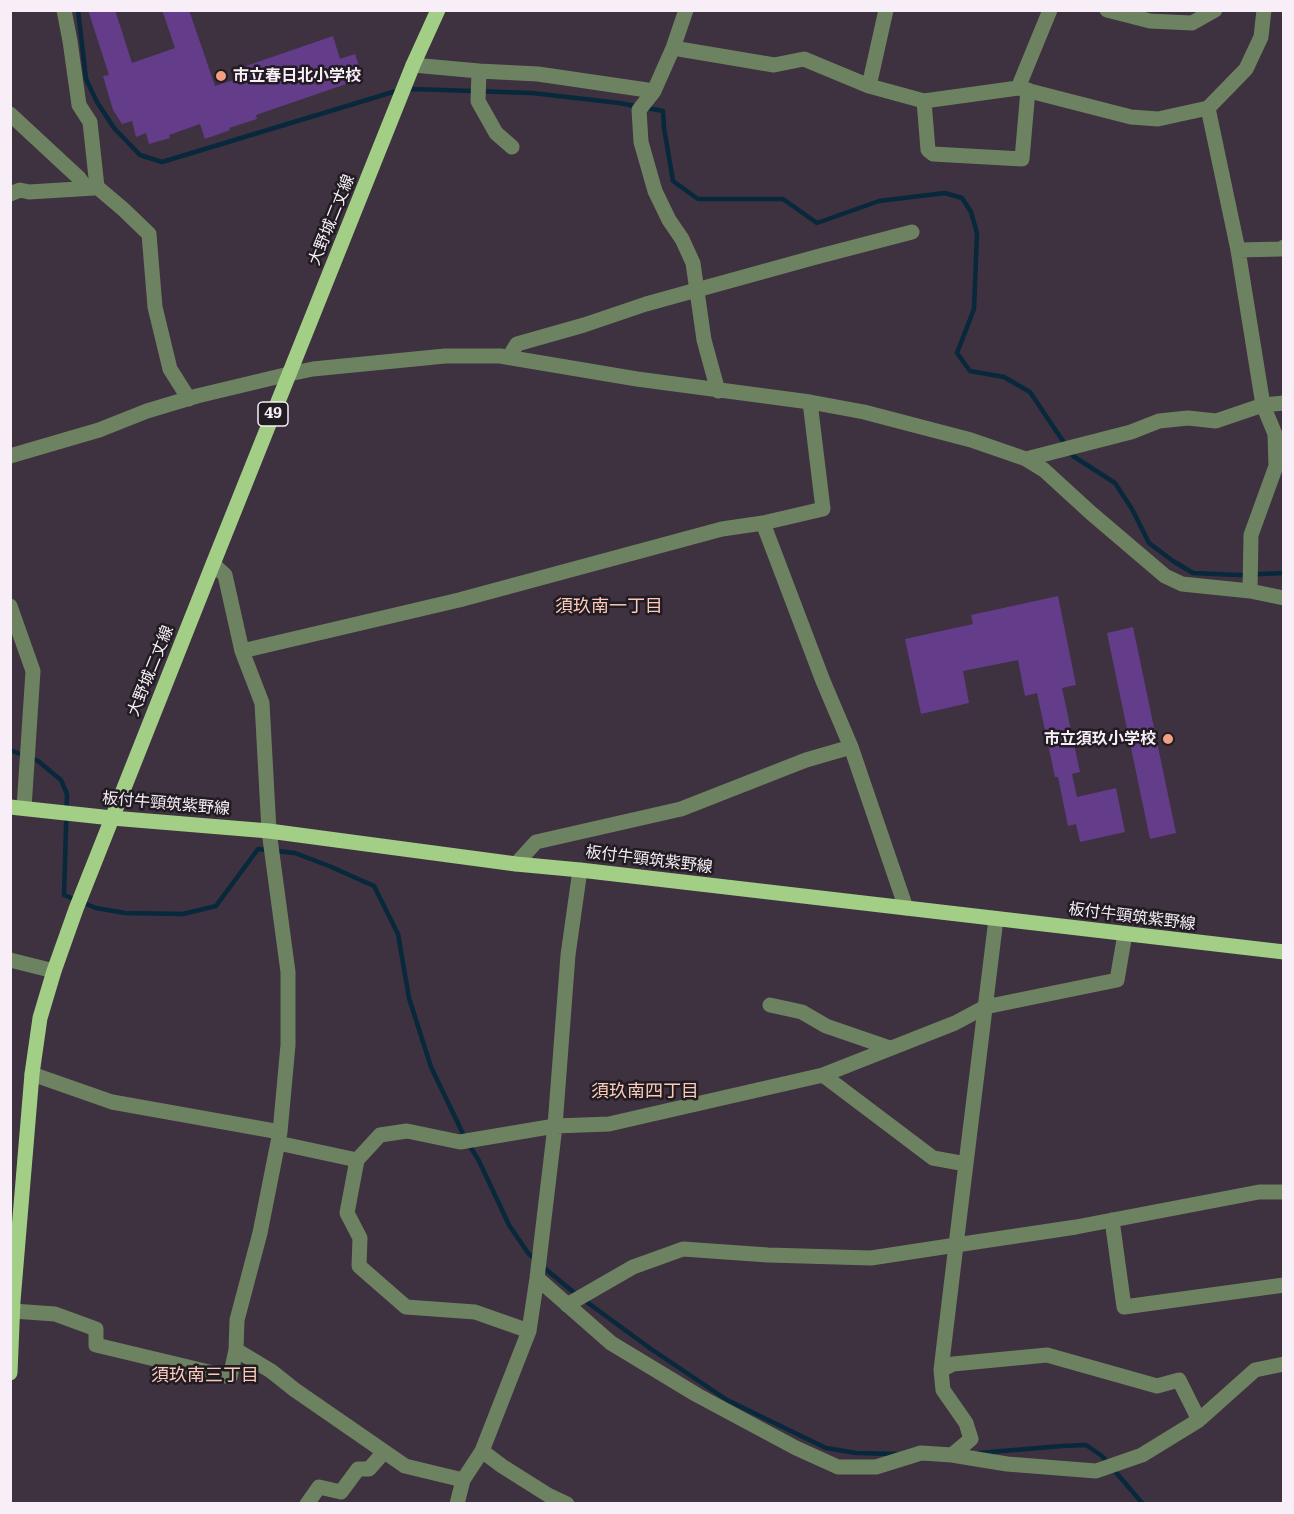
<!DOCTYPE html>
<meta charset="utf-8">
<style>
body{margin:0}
#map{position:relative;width:1294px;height:1514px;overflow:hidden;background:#3e3140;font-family:Literata,serif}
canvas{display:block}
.frame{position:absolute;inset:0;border:12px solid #f7eef8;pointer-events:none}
</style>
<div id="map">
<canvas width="1294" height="1514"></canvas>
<div class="frame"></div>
</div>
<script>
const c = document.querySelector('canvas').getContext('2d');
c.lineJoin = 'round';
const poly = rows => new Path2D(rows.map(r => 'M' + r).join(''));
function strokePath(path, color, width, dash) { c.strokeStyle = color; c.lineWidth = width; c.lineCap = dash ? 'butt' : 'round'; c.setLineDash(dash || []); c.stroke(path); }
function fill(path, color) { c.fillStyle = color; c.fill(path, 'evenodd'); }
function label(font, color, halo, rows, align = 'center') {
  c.font = font + ' Literata,"Noto Sans JP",serif'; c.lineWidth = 5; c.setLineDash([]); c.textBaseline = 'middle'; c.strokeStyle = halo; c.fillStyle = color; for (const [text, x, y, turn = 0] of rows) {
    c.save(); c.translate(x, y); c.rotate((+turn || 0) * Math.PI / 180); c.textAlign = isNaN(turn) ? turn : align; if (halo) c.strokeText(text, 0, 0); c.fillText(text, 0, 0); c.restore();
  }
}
const stream = poly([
 [78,10,86,79,97,102,114,128,140,155,162,162,393,92,413,89,532,93,619,103,663,111,664,128,673,181,698,199,783,199,817,223,879,201,945,193,962,198,971,212,977,233,974,309,957,353,970,371,1004,377,1030,392,1073,456,1115,483,1132,509,1149,543,1173,561,1193,573,1239,575,1284,573],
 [10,750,38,761,61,780,67,794,64,895,96,908,125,913,183,914,216,906,258,849,295,853,329,866,374,886,398,934,409,998,431,1067,465,1138,479,1161,509,1225,528,1253,536,1260],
 [542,1266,577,1295],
 [584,1300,651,1349,727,1400,826,1448,856,1453,896,1454],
 [979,1453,1062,1446,1086,1445,1102,1456,1108,1463],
 [1113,1469,1143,1504]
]);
const building = poly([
 [88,10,115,10,132,63,175,48,162,10,189,10,215,86,249,75,246,66,333,36,340,59,355,54,362,75,348,80,349,83,256,115,257,119,229,128,230,130,205,139,200,124,169,135,170,138,149,144,146,133,136,137,132,121,122,124,113,110,103,76,109,75],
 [1058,596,1076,685,1062,688,1080,772,1072,774,1077,797,1116,788,1125,832,1080,842,1076,824,1068,826,1058,777,1055,777,1037,693,1025,696,1018,660,963,671,969,703,921,714,905,639,973,624,971,615],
 [1133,627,1176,833,1150,839,1107,633]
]);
const minor = poly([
 [64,10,70,41,79,105,90,122,97,187,123,209,149,234,155,307,170,369,189,399],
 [686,10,673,48,654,91,639,110,641,142,655,191,669,220,682,239,693,263,704,340,718,391],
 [1107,10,1150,21,1192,23,1215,10],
 [673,48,774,65,804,59,869,86,924,101,1018,88,1131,117,1158,119,1208,108],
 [413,65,479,71,538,74,654,91],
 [479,71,478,101,496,133,512,147],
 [869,86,886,10],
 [1018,88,1050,10],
 [924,101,928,150,933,154,1022,159,1028,90],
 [10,114,79,178,86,188],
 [10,194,20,190,29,192,94,188],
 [1238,250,1281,249,1284,247],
 [509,357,517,344,584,325,646,304,816,257,912,232],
 [10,456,99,430,147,411,197,396,289,374,313,369,445,356,500,356,637,379,810,402,864,412,971,440,1026,459,1044,470,1091,513,1165,576,1182,584,1250,591,1284,598],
 [1026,459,1131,432,1159,421,1188,418,1216,421,1263,405,1284,403],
 [213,564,225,575,242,651],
 [1250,591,1251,535,1276,466,1275,434,1263,405,1238,250,1208,108,1246,69,1261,37,1264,10],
 [10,606,33,671,24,808],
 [851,747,906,908],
 [516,864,536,842,681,809,806,760,851,747,823,681,763,523],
 [10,960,54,971],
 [770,1005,802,1012,826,1026,890,1048],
 [32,1074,112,1102,280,1132],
 [823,1075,933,1158,966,1164],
 [278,1143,357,1160,347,1213,360,1238,359,1266,406,1307,475,1312,529,1331],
 [357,1160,380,1135,407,1131,460,1142,555,1126,609,1124,823,1075,955,1023,985,1007,1117,980,1125,934],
 [1112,1220,1124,1307,1284,1285],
 [537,1278,611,1343,697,1395,796,1448,838,1467,876,1467,921,1453,952,1455,1007,1464,1096,1471,1142,1455,1199,1420,1255,1370,1284,1364],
 [567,1305,633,1267,683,1249,768,1255,871,1258,956,1245,996,919],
 [13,1311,55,1314,96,1329,96,1345,230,1377,236,1350,237,1320,260,1233,280,1132,288,1045,288,972,269,831,262,703,242,651,459,600,722,529,763,523,823,509,810,402],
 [236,1350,271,1371,295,1390,405,1466,463,1480],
 [941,1370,953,1364,1047,1355,1157,1386,1179,1380,1199,1420],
 [482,1451,502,1466,548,1495,567,1504],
 [952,1455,971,1439,966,1423,943,1390,941,1370,956,1245,1076,1227,1259,1192,1284,1192],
 [307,1504,319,1487,341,1492,358,1469,369,1469,384,1452],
 [457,1504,463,1480,482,1451,529,1331,537,1278,555,1126,568,955,580,870]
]);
const major = poly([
 [10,807,112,818,269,831,516,864,580,870,1284,952],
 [10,1373,13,1301,32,1074,40,1018,54,971,76,909,213,564,413,65,438,10]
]);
const markers = [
 [221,76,6,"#f39f84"],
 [1168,739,6,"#f39f84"]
];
const shields = [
 [273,414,30]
];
const shieldNames = [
 ["49",273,414]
];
const poiNames = [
 ["市立春日北小学校",233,76],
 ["市立須玖小学校",1156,739,"right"]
];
const streetNames = [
 ["大野城二丈線",332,220,-68],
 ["大野城二丈線",151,671,-68],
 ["板付牛頸筑紫野線",166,804,5],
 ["板付牛頸筑紫野線",649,860,7],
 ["板付牛頸筑紫野線",1132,917,7]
];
const neighbourhoodNames = [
 ["須玖南一丁目",609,607],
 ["須玖南四丁目",645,1092],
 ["須玖南三丁目",205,1376]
];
strokePath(stream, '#08283b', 4.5);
fill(building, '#643d8a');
strokePath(minor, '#6d8260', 15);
strokePath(major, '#a2ce86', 15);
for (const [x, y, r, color] of markers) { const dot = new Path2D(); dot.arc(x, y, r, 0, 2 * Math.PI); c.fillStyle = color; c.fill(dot); strokePath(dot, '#211b22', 2); }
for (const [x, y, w] of shields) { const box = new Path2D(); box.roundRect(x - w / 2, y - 12, w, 24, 4.5); c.fillStyle = '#211b22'; c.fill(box); strokePath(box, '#f7eef8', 1.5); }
label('bold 15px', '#f7eef8', null, shieldNames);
label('bold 16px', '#f7eef8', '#211b22', poiNames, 'left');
label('16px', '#f7eef8', '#211b22', streetNames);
label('18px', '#fbcaba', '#211b22', neighbourhoodNames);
</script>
